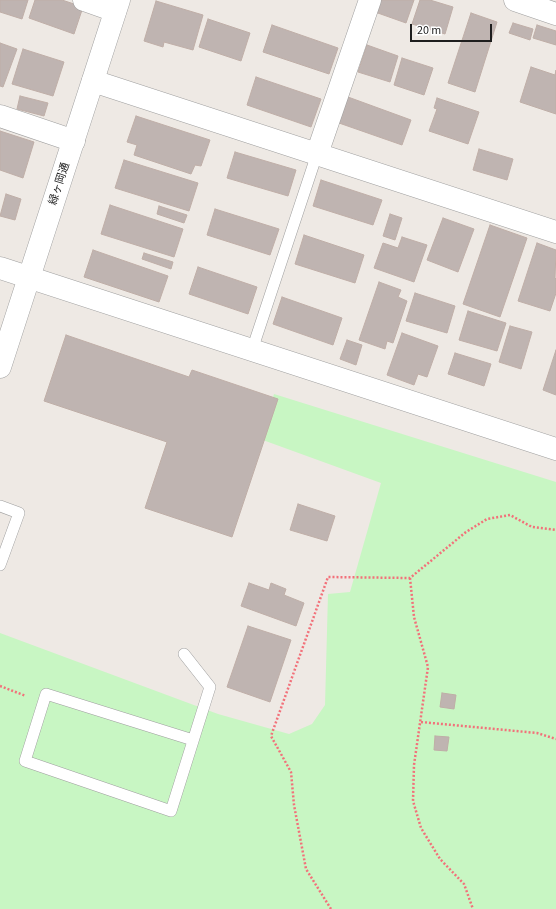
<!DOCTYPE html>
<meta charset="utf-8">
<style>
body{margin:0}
#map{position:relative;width:556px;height:909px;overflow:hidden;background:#eee9e4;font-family:"Source Sans 3",sans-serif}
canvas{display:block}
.scale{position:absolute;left:410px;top:24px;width:82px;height:18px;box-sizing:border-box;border:2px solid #1e1e1e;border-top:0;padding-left:5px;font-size:12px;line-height:14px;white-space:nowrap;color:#1e1e1e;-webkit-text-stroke:3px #fff;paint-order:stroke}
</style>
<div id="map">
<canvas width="556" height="909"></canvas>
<div class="scale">20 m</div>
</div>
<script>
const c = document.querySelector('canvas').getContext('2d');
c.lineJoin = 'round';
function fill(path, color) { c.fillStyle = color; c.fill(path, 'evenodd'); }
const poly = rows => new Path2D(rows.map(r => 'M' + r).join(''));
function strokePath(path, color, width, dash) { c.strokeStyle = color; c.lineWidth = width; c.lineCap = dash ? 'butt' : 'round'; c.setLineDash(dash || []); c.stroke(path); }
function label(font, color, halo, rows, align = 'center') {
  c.font = font + ' "Source Sans 3","Noto Sans JP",sans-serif'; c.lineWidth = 4; c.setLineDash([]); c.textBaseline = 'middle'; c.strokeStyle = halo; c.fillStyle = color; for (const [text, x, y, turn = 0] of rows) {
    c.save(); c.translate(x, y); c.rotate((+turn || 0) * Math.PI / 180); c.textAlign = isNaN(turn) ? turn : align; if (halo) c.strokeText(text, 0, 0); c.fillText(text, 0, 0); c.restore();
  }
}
const park = poly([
 [274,394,556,482,556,909,0,909,0,633,218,714,289,734,312,724,325,705,328,594,350,592,381,483,260,439]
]);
const building = poly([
 [0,0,28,0,22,19,0,12,0,0],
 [35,0,62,0,83,7,74,34,29,18,35,0],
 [380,0,414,0,406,23,375,12,380,0],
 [420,0,430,0,453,7,445,34,412,24,420,0],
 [156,1,203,15,193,50,164,42,163,47,144,41,156,1],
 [471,13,497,22,475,92,448,83,471,13],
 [208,19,250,33,241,61,199,47,208,19],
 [513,23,533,29,530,40,509,33,513,23],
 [272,25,338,48,329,74,263,52,272,25],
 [537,25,556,31,556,45,533,38,537,25],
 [0,43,17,49,3,87,0,86,0,43],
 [367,45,398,56,390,82,358,72,367,45],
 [23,49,64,62,53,96,12,84,23,49],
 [402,58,433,68,424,95,394,85,402,58],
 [531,67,555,75,556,70,556,114,520,102,531,67],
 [256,77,321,99,311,127,247,105,256,77],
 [20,96,48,103,44,116,17,109,20,96],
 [348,97,411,120,402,145,339,123,348,97],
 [437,98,479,112,468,144,429,131,437,109,434,108,437,98],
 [136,116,210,140,201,166,195,165,191,174,134,155,137,145,127,142,136,116],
 [0,131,34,142,23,178,0,170,0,131],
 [479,149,513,159,507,180,473,170,479,149],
 [235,152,296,170,288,196,227,178,235,152],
 [124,160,198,183,189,211,115,188,124,160],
 [321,180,382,200,373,225,313,206,321,180],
 [6,194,21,199,15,220,0,216,6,194],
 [110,205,183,229,174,257,101,234,110,205],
 [159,206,187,215,184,223,157,214,159,206],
 [215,209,279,229,270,255,207,235,215,209],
 [390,214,402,218,395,240,383,236,390,214],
 [443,218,474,229,458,272,427,260,443,218],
 [490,225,527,238,500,317,463,304,490,225],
 [304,235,364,255,355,283,295,264,304,235],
 [402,237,427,245,414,282,374,268,383,243,398,248,402,237],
 [537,243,556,250,555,278,556,279,556,293,550,311,518,301,537,243],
 [93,250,168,276,159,302,84,277,93,250],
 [144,253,173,262,171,269,142,259,144,253],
 [198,267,257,287,248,314,189,294,198,267],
 [379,282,401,290,398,297,407,301,393,343,387,341,385,349,359,340,379,282],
 [415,293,455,306,447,333,406,321,415,293],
 [282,297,342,318,333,345,273,324,282,297],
 [468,311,506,323,497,351,459,340,468,311],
 [510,326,532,332,521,369,499,362,510,326],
 [402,333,438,346,427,377,418,374,414,385,387,375,402,333],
 [66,335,189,377,192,370,278,399,232,537,145,508,167,442,44,401,66,335],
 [347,340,362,345,356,365,340,359,347,340],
 [556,350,556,395,543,390,556,350],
 [455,353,491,364,484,386,448,374,455,353],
 [298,504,335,516,327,541,290,530,298,504],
 [249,583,269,590,271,583,286,589,284,595,304,603,296,626,241,606,249,583],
 [248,626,291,640,270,702,227,687,248,626],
 [442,693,456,695,454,709,440,707,442,693],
 [435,736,449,737,447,751,434,750,435,736]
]);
const path = poly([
 [410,578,414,617,428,667,414,765,413,801,421,828,440,859,464,884,473,909],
 [0,686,26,696],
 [421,722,537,733,556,739],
 [331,909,306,869,294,805,291,772,271,736,328,577,410,578,466,532,487,519,510,515,532,527,556,530]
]);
const service = poly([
 [252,350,317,154],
 [0,506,19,513,0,565],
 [184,654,210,687,171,811,25,761,46,694,193,740]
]);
const minor = poly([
 [84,0,115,11],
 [515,0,556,14],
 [93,81,556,232],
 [0,116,74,141],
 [317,154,370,0],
 [0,268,556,449]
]);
const tertiary = poly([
 [0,367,119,0]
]);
const streetNames = [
 ["緑ヶ岡通",60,184,-72]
];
fill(park, '#c8f6c3');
fill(building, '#bfb4b1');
strokePath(building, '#bfaea7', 1);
strokePath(service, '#9f9f9f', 12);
strokePath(minor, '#9f9f9f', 23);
strokePath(tertiary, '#9f9f9f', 23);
strokePath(path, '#f2717a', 2.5, [2, 2]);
strokePath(service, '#fff', 11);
strokePath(minor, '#fff', 22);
strokePath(tertiary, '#fff', 22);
label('11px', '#1e1e1e', '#fff', streetNames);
</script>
